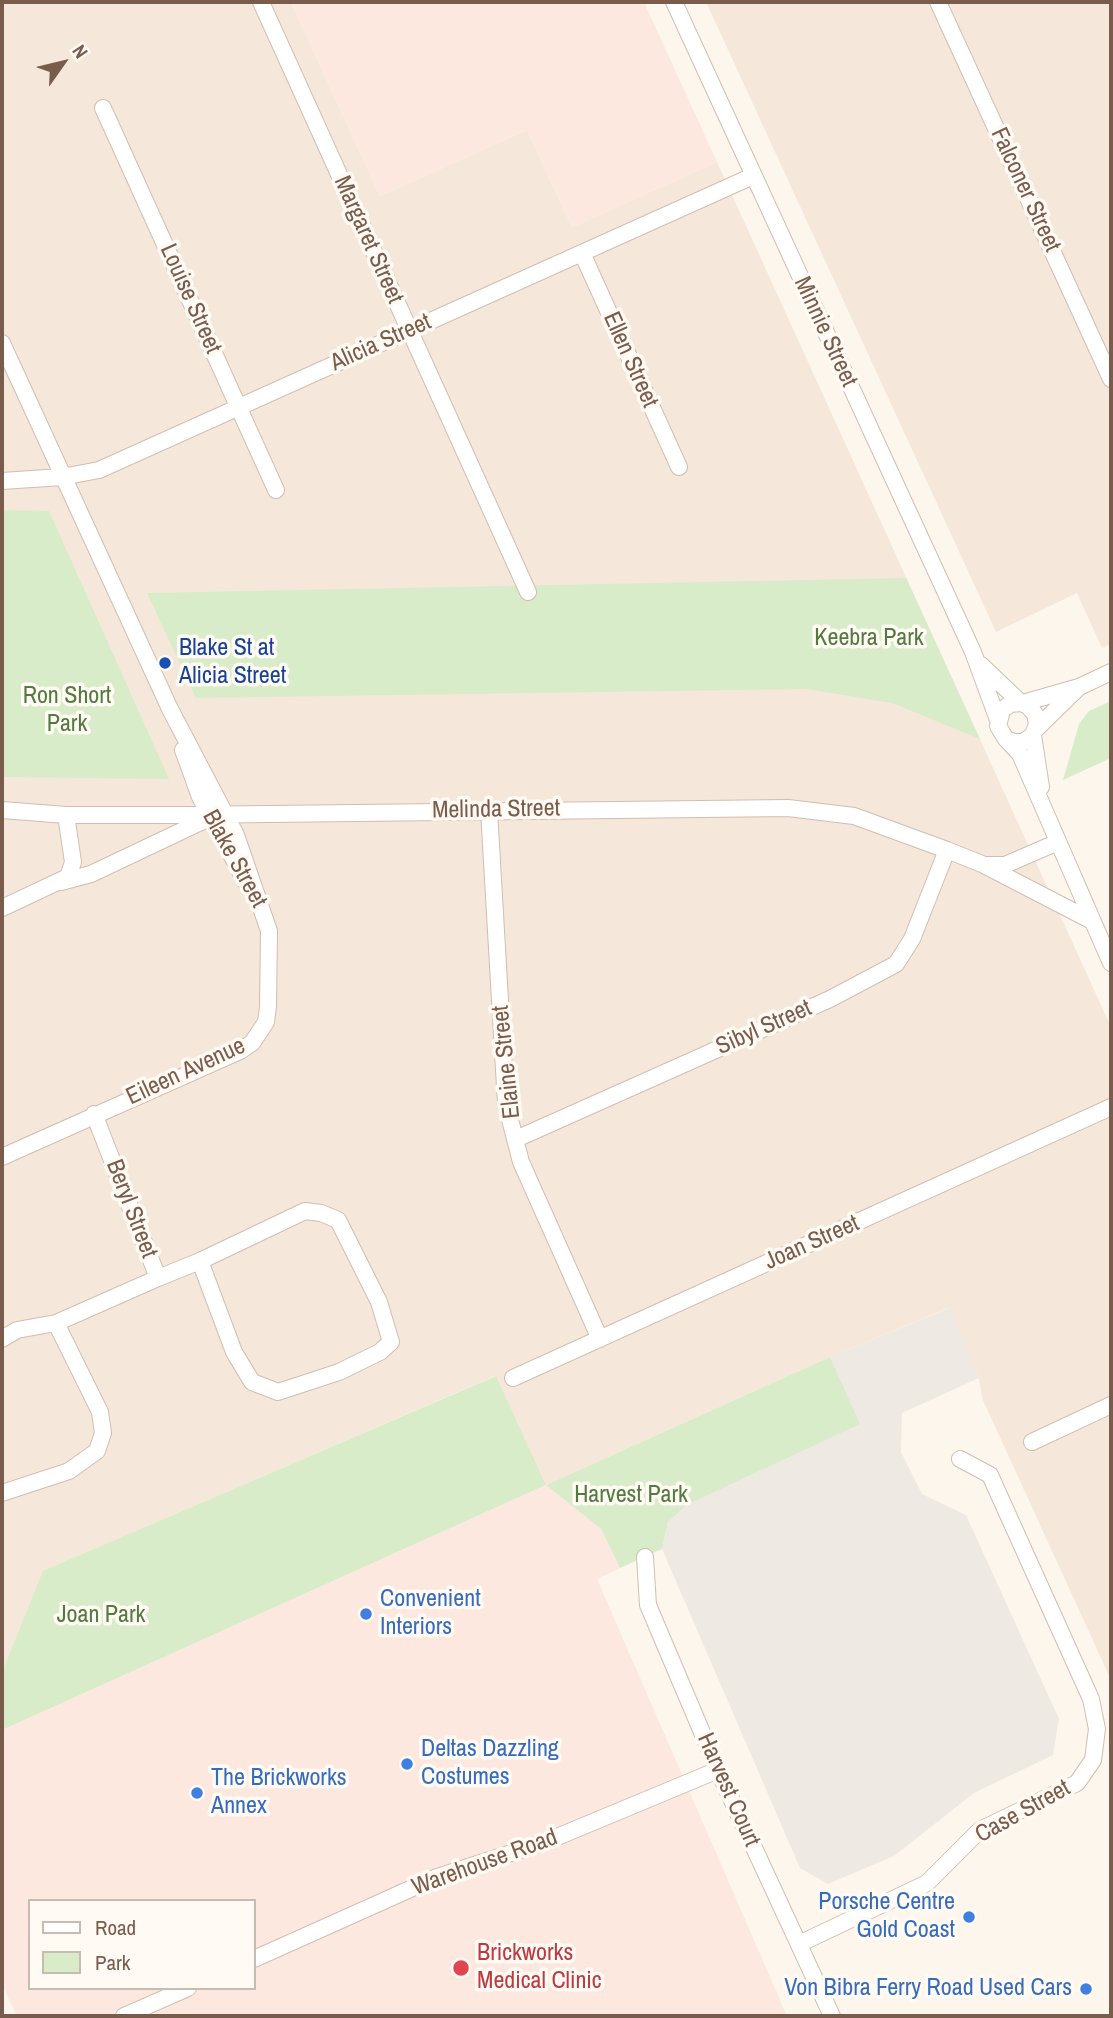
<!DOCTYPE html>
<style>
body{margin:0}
#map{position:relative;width:1113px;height:2018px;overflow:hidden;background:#fdf6ec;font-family:"Archivo Narrow",sans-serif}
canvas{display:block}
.frame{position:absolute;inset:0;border:4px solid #7a5c4d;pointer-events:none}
.legend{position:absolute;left:28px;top:1899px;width:228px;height:91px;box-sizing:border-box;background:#fffaf3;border:2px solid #cabbb1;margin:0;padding:9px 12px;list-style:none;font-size:21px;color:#7a5c4d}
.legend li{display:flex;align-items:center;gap:14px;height:35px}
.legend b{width:35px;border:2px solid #cabbb1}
.north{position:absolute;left:28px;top:28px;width:70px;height:70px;-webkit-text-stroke:5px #fffaf3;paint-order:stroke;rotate:56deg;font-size:19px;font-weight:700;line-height:28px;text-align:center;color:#7a5c4d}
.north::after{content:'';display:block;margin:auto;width:24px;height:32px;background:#7a5c4d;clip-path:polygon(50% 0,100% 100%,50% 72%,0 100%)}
</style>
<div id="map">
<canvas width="1113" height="2018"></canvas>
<div class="frame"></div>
<ul class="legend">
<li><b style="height:9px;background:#fff"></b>Road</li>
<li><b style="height:19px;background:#d8ecc9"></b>Park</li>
</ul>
<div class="north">N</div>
</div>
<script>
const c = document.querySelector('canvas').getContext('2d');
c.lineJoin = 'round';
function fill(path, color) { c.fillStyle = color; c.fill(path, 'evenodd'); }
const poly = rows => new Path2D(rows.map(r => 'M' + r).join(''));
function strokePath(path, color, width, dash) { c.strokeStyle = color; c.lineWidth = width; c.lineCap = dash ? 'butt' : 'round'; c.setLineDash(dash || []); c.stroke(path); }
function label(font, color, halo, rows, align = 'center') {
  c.font = font + ' "Archivo Narrow",sans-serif'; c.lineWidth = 7; c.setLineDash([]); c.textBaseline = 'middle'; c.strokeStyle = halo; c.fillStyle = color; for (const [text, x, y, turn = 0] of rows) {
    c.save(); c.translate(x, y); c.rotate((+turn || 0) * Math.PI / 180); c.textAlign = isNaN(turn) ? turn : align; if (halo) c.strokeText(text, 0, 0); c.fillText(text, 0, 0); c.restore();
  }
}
const residential = poly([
 [2,2,291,2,380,196,527,130,572,227,717,162,1111,1027,1111,1680,982,1398,979,1378,948,1308,830,1357,546,1485,495,1376,44,1571,2,1672],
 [706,2,1111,2,1111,644,1102,648,1077,593,996,632]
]);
const commercial = poly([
 [291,2,644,2,717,162,572,227,527,130,380,196],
 [546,1485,601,1529,620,1568,597,1579,787,2016,17,2016,2,1985,2,1730],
 [30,1901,254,1901,254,1988,30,1988]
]);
const industrial = poly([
 [949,1308,979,1378,902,1413,901,1452,922,1494,966,1515,1059,1719,1053,1755,974,1793,894,1856,828,1884,800,1868,662,1549,668,1522,687,1505,859,1424,830,1357]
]);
const green = poly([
 [2,510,49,511,169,779,2,777],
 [906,578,980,739,892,703,808,689,196,698,147,593],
 [1111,701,1111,758,1063,780,1079,724,1089,711],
 [830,1357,860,1424,687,1505,668,1522,662,1549,620,1568,601,1529,546,1485,2,1730,2,1672,43,1571,496,1376,546,1485]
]);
const minor = poly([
 [261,2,528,592],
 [674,2,973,652,998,720],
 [938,2,1111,379],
 [103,108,276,490],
 [582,253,679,467],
 [2,343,170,709,236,835,269,931,268,1007,266,1022,252,1043,240,1051,2,1157],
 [2,481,62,477,99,470,753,176],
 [981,665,1021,703],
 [1023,703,1079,687,1111,672],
 [1036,729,1079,687],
 [1033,735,1023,742,1014,742,1006,739,998,726,1002,710,1010,704,1021,703,1028,706,1035,714,1037,724,1033,735,1041,787],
 [1006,739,1020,754,1111,963],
 [183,750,200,797,247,884],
 [2,810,66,815,184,815,788,808,854,816,947,850,982,864,1092,921],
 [489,810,506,1104,521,1162,600,1339],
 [988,865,1005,865,1058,842],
 [61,882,91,874,209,818],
 [2,908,68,877,73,862,66,815],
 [516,1139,830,999,896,964,912,939,947,850],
 [158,1278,200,1261,305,1211,321,1213,338,1220,379,1302,391,1342,380,1352,339,1372,278,1392,252,1382,234,1352,200,1261],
 [2,1339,17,1330,56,1323,158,1278,94,1114],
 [513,1378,1111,1107],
 [1032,1442,1111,1405],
 [2,1493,69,1471,97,1451,103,1433,100,1412,56,1323],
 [645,1557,648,1605,718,1770,832,2016],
 [799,1944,927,1883,980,1830,1077,1783,1093,1760,1097,1729,1091,1699,990,1475,960,1459],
 [254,1959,437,1877,545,1842,718,1770],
 [124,2016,188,1988]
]);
const markers = [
 [165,663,7,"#1a4fb4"],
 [366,1614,7,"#3f7fe0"],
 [407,1764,7,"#3f7fe0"],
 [197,1793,7,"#3f7fe0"],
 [969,1917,7,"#3f7fe0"],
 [461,1968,9,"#e0444e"],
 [1086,1989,7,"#3f7fe0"]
];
const streetNames = [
 ["Falconer Street",1025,190,65],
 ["Margaret Street",368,240,66],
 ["Louise Street",190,299,66],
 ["Minnie Street",825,332,65],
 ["Alicia Street",381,343,-24],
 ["Ellen Street",630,360,66],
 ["Melinda Street",496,810,-1],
 ["Blake Street",234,859,61],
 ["Sibyl Street",764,1028,-24],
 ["Elaine Street",507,1062,-96],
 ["Eileen Avenue",186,1072,-25],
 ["Beryl Street",131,1209,69],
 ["Joan Street",812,1243,-24],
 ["Harvest Court",728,1790,66],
 ["Case Street",1023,1812,-29],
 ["Warehouse Road",485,1863,-20]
];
const parkNames = [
 ["Keebra Park",869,639],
 ["Ron Short",67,697],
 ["Park",67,725],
 ["Harvest Park",631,1496],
 ["Joan Park",101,1616]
];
const transitNames = [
 ["Blake St at",179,649],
 ["Alicia Street",179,677]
];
const shopNames = [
 ["Convenient",380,1600],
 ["Interiors",380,1628],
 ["Deltas Dazzling",421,1750],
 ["Costumes",421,1778],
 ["The Brickworks",211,1779],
 ["Annex",211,1807],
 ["Porsche Centre",955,1903,"right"],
 ["Gold Coast",955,1931,"right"],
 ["Von Bibra Ferry Road Used Cars",1072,1989,"right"]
];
const healthNames = [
 ["Brickworks",477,1954],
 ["Medical Clinic",477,1982]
];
fill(residential, '#f5e8da');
fill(commercial, '#fde8e0');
fill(industrial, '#efe9e4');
fill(green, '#d8ecc9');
strokePath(minor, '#d1beb0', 18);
strokePath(minor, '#fff', 16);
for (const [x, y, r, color] of markers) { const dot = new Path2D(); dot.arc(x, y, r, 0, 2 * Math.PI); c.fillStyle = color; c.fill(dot); strokePath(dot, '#fffaf3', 2.5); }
label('24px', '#7a5c4d', '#fffaf3', streetNames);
label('24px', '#537a41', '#fffaf3', parkNames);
label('24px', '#164399', '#fffaf3', transitNames, 'left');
label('24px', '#366cbe', '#fffaf3', shopNames, 'left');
label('24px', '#be3a42', '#fffaf3', healthNames, 'left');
</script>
